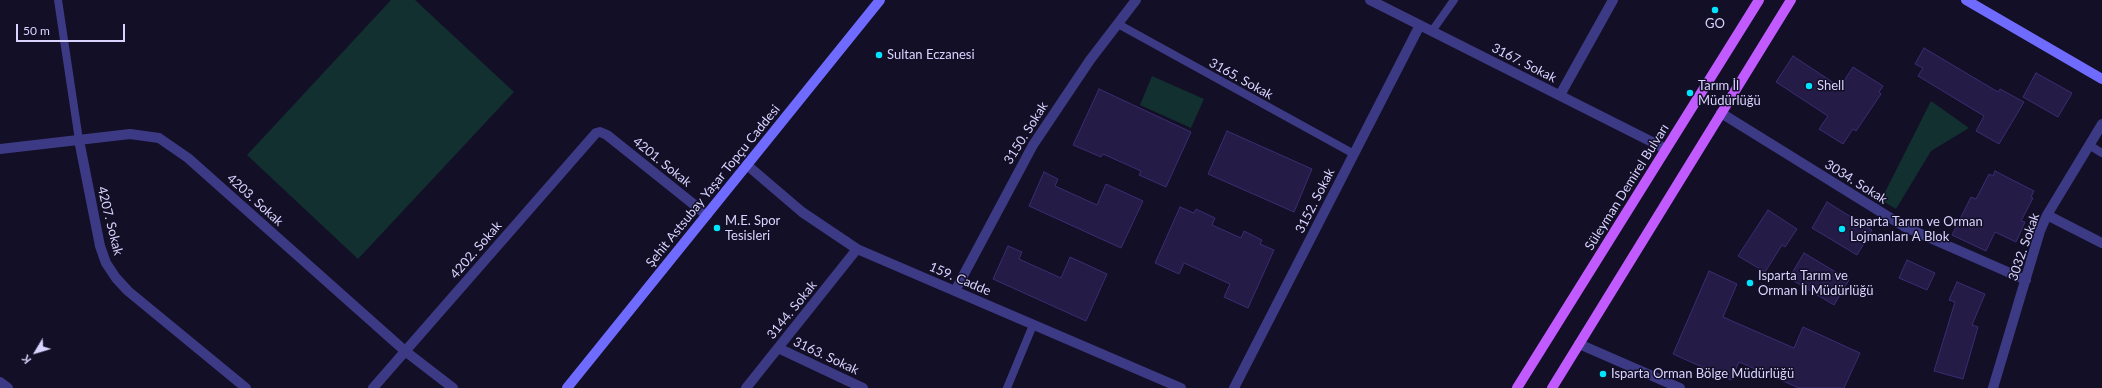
<!DOCTYPE html>
<meta charset="utf-8">
<style>
body{margin:0}
#map{position:relative;width:2102px;height:388px;overflow:hidden;background:#130f26;font-family:Lato,sans-serif}
canvas{display:block}
.north{position:absolute;left:16px;top:332px;width:40px;height:40px;-webkit-text-stroke:3px #130f26;paint-order:stroke;rotate:232deg;font-size:11px;font-weight:700;line-height:16px;text-align:center;color:#d9d4ff}
.north::after{content:'';display:block;margin:auto;width:14px;height:18px;background:#d9d4ff;clip-path:polygon(50% 0,100% 100%,50% 72%,0 100%)}
.scale{position:absolute;left:16px;top:24px;width:109px;height:18px;box-sizing:border-box;border:2px solid #d9d4ff;border-top:0;padding-left:5px;font-size:12px;line-height:14px;white-space:nowrap;color:#d9d4ff;-webkit-text-stroke:3px #130f26;paint-order:stroke}
</style>
<div id="map">
<canvas width="2102" height="388"></canvas>
<div class="north">K</div>
<div class="scale">50 m</div>
</div>
<script>
const c = document.querySelector('canvas').getContext('2d');
c.lineJoin = 'round';
function fill(path, color) { c.fillStyle = color; c.fill(path, 'evenodd'); }
const poly = rows => new Path2D(rows.map(r => 'M' + r).join(''));
function strokePath(path, color, width, dash) { c.strokeStyle = color; c.lineWidth = width; c.lineCap = dash ? 'butt' : 'round'; c.setLineDash(dash || []); c.stroke(path); }
function label(font, color, halo, rows, align = 'center') {
  c.font = font + ' Lato,sans-serif'; c.lineWidth = 3; c.setLineDash([]); c.textBaseline = 'middle'; c.strokeStyle = halo; c.fillStyle = color; for (const [text, x, y, turn = 0] of rows) {
    c.save(); c.translate(x, y); c.rotate((+turn || 0) * Math.PI / 180); c.textAlign = isNaN(turn) ? turn : align; if (halo) c.strokeText(text, 0, 0); c.fillText(text, 0, 0); c.restore();
  }
}
const green = poly([
 [391,0,415,0,514,92,358,259,247,155],
 [1152,76,1204,99,1191,128,1140,105],
 [1931,101,1969,128,1931,151,1896,209,1881,200]
]);
const building = poly([
 [1924,48,1998,92,2000,89,2024,102,1999,144,1976,131,1984,116,1918,76,1923,68,1915,64,1924,48],
 [1793,56,1840,87,1853,67,1883,86,1879,92,1881,94,1856,131,1853,129,1843,144,1819,129,1828,116,1776,82,1793,56],
 [2036,73,2072,93,2058,117,2023,97,2036,73],
 [1099,89,1191,132,1166,187,1139,175,1141,171,1103,154,1101,157,1073,145,1099,89],
 [1227,131,1312,169,1294,212,1208,174,1227,131],
 [1995,171,2034,191,2031,197,2033,198,2021,221,2025,222,2016,242,1995,232,1986,251,1952,235,1971,197,1976,199,1989,174,1993,176,1995,171],
 [1044,172,1058,179,1055,186,1097,205,1106,184,1143,201,1121,248,1029,206,1044,172],
 [1827,202,1872,230,1857,255,1812,228,1827,202],
 [1180,207,1194,213,1196,209,1215,218,1212,225,1241,238,1244,231,1262,240,1260,244,1274,250,1248,308,1224,297,1230,284,1184,263,1179,274,1155,263,1180,207],
 [1768,210,1797,229,1785,247,1782,245,1765,272,1738,256,1768,210],
 [1008,246,1022,252,1019,259,1061,278,1070,257,1107,274,1086,321,993,279,1008,246],
 [1804,253,1849,280,1834,305,1789,278,1804,253],
 [1907,260,1935,273,1927,290,1899,278,1907,260],
 [1709,271,1737,284,1723,317,1794,348,1803,327,1860,353,1844,388,1799,388,1739,362,1731,380,1673,354,1709,271],
 [1957,282,1985,294,1972,325,1978,327,1963,379,1934,371,1955,302,1949,300,1957,282]
]);
const lane = poly([
 [58,0,79,140],
 [1118,24,1354,154],
 [1432,31,1454,0],
 [2089,145,2102,153],
 [1007,388,1033,325]
]);
const street = poly([
 [1370,0,1666,149],
 [1560,95,1613,0],
 [1721,113,1905,227,2026,280],
 [79,140,100,246,106,263,116,278,128,291,246,388],
 [0,149,130,134,159,138,188,158,405,351,453,388],
 [747,165,802,212,857,249,1181,388],
 [2047,215,2102,243],
 [955,291,1033,145,1090,60,1136,0],
 [1579,344,1680,388],
 [778,348,863,388],
 [0,382,8,388],
 [373,388,596,133,600,132,607,135,707,215],
 [746,388,857,249],
 [1234,388,1420,25],
 [1993,388,2040,231,2047,215,2102,124]
]);
const secondary = poly([
 [1966,0,2102,79],
 [567,388,880,0]
]);
const primary = poly([
 [1517,388,1759,0],
 [1552,388,1791,0]
]);
const markers = [
 [1715,10,4,"#00e5ff"],
 [879,55,4,"#00e5ff"],
 [1809,86,4,"#00e5ff"],
 [1690,93,4,"#00e5ff"],
 [717,228,4,"#00e5ff"],
 [1842,229,4,"#00e5ff"],
 [1750,283,4,"#00e5ff"],
 [1603,374,4,"#00e5ff"]
];
const poiNames = [
 ["GO",1715,24,"center"],
 ["Sultan Eczanesi",887,55],
 ["Tarım İl",1698,86],
 ["Müdürlüğü",1698,101],
 ["Shell",1817,86],
 ["M.E. Spor",725,221],
 ["Tesisleri",725,236],
 ["Isparta Tarım ve Orman",1850,222],
 ["Lojmanları A Blok",1850,237],
 ["Isparta Tarım ve",1758,276],
 ["Orman İl Müdürlüğü",1758,291],
 ["Isparta Orman Bölge Müdürlüğü",1611,374]
];
const streetNames = [
 ["3167. Sokak",1524,63,27],
 ["3165. Sokak",1241,79,29],
 ["3150. Sokak",1026,133,-58],
 ["4201. Sokak",662,162,39],
 ["3034. Sokak",1856,182,32],
 ["Şehit Astsubay Yaşar Topçu Caddesi",713,186,-51],
 ["Süleyman Demirel Bulvarı",1627,187,-58],
 ["4203. Sokak",255,200,42],
 ["3152. Sokak",1315,201,-63],
 ["4207. Sokak",110,221,76],
 ["3032. Sokak",2024,247,-71],
 ["4202. Sokak",476,250,-49],
 ["159. Cadde",960,279,23],
 ["3144. Sokak",792,310,-51],
 ["3163. Sokak",826,356,25]
];
fill(green, '#12302f');
fill(building, '#241b47');
strokePath(building, '#3b2d73', 1);
strokePath(lane, '#3d3a85', 8);
strokePath(street, '#3d3a85', 10);
strokePath(secondary, '#6f6bff', 10);
strokePath(primary, '#c25bff', 10);
for (const [x, y, r, color] of markers) { const dot = new Path2D(); dot.arc(x, y, r, 0, 2 * Math.PI); c.fillStyle = color; c.fill(dot); strokePath(dot, '#130f26', 1.5); }
label('13px', '#d9d4ff', '#130f26', poiNames, 'left');
label('13px', '#d9d4ff', '#130f26', streetNames);
</script>
